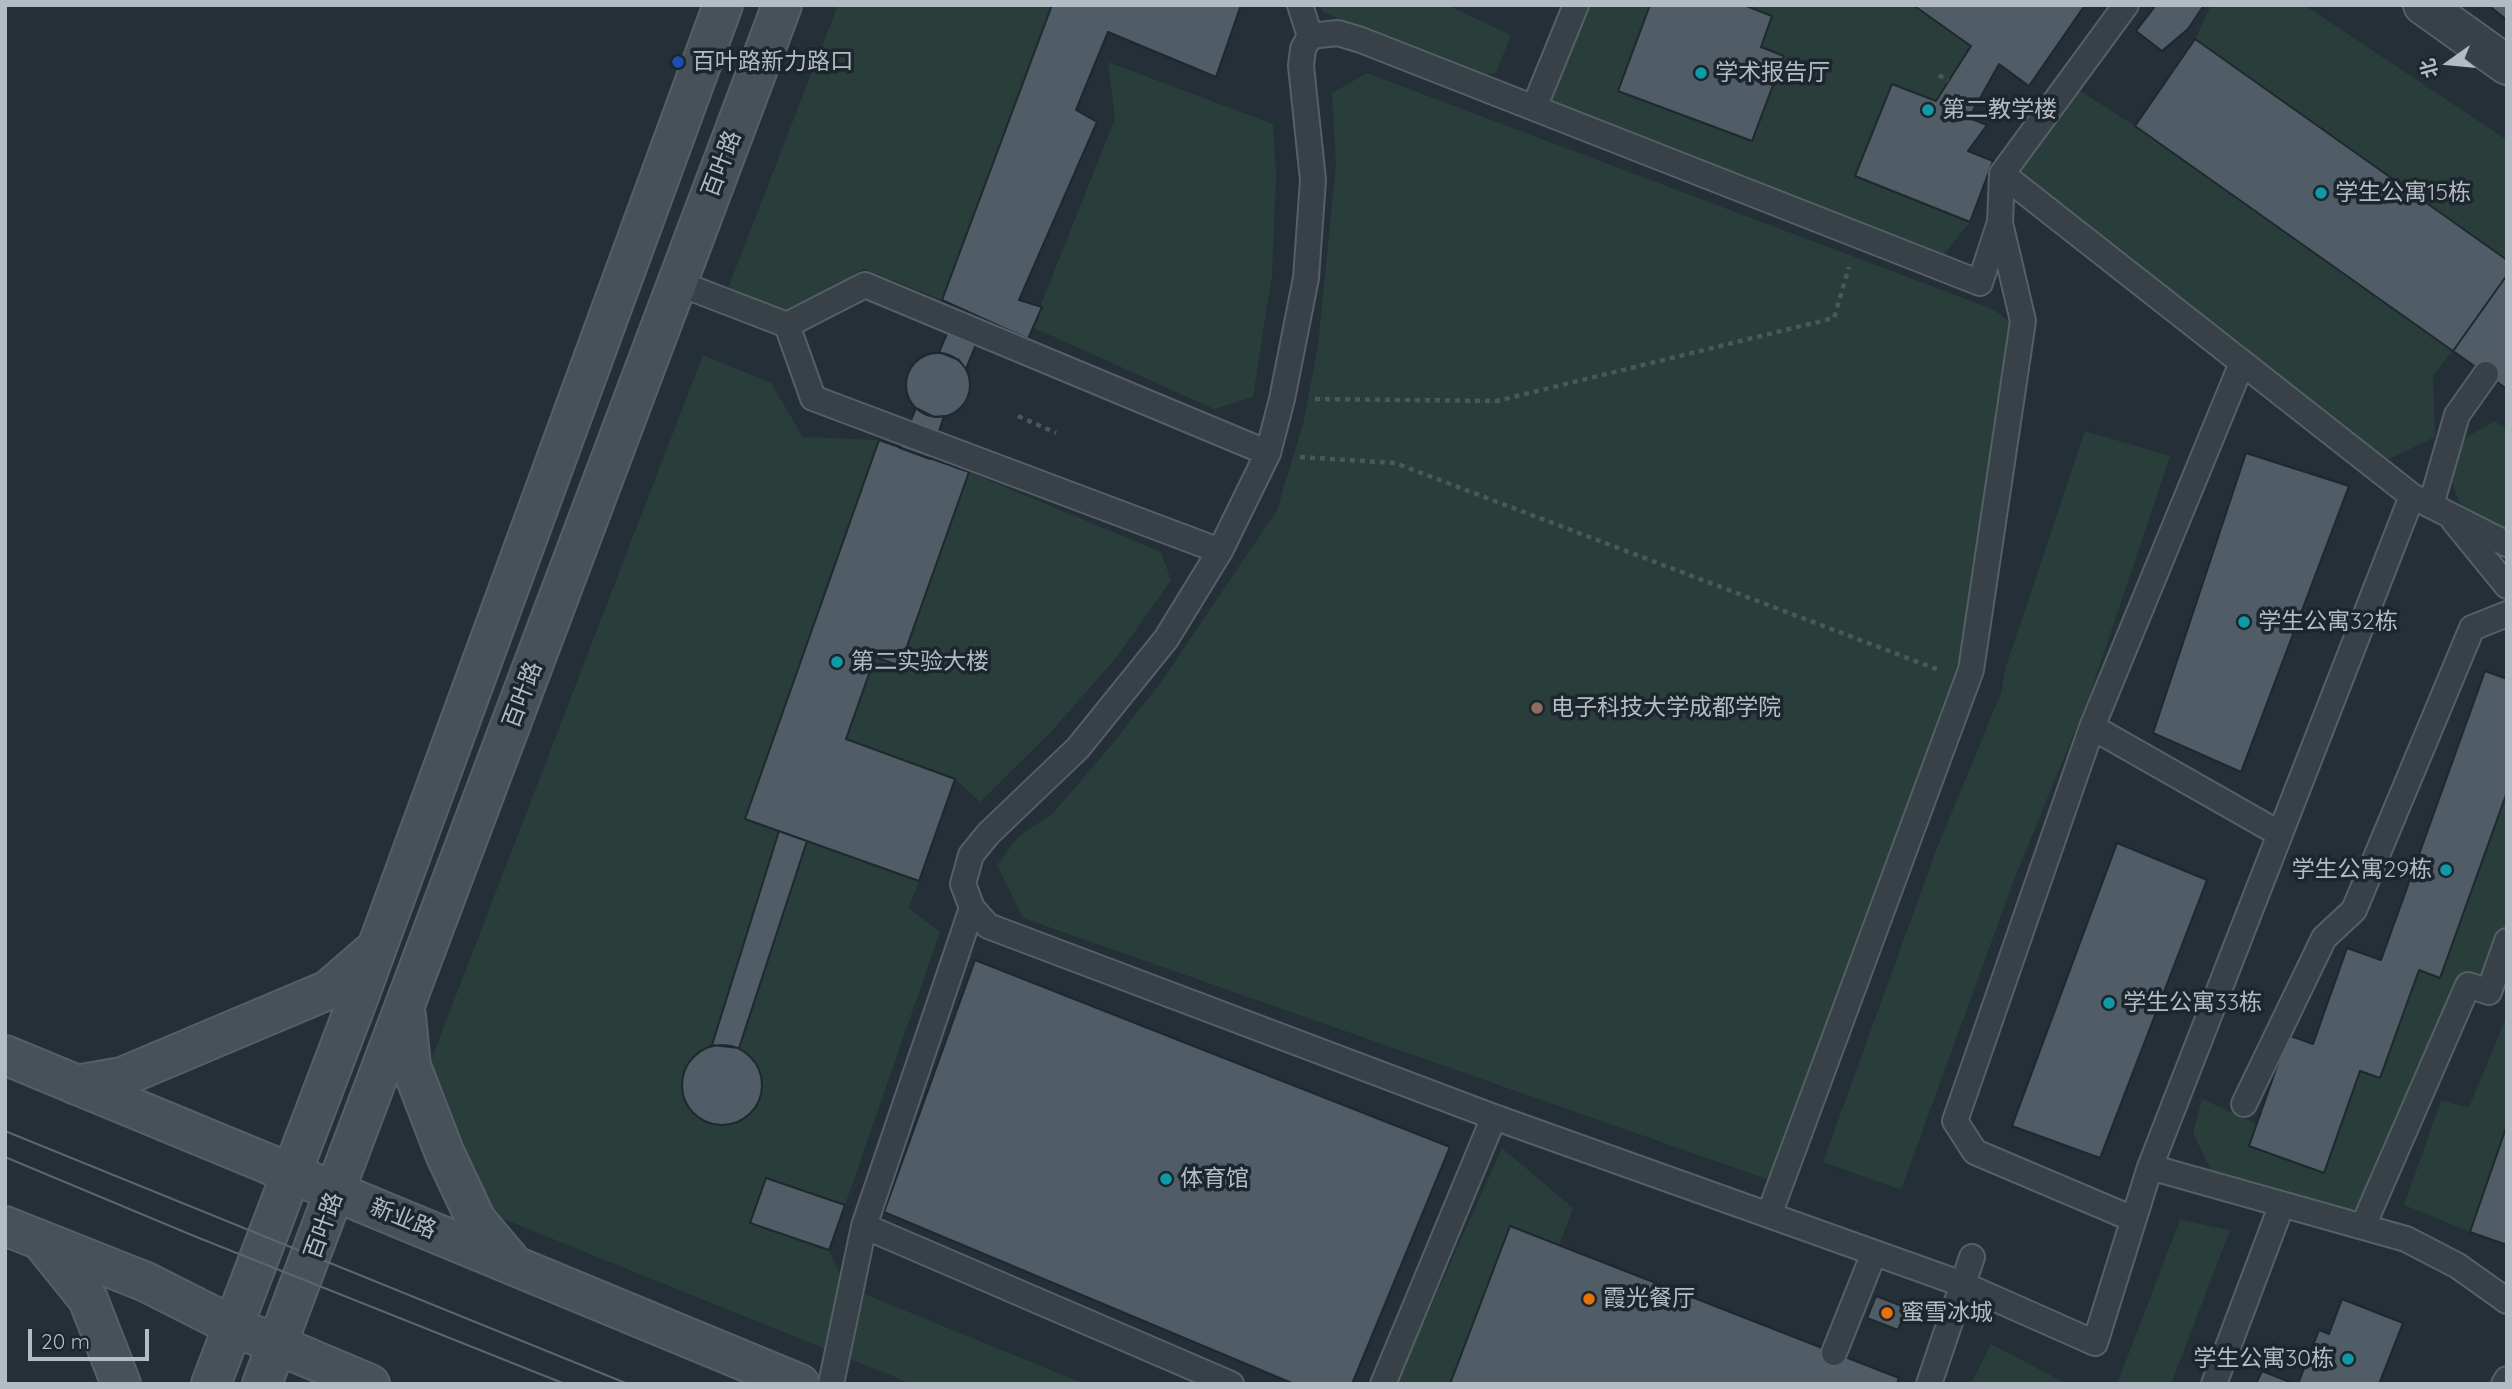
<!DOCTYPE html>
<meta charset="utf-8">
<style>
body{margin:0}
#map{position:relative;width:2512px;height:1389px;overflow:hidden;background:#242f37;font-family:Quicksand,"Noto Sans SC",sans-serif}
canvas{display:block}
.frame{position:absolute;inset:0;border:7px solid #b3bcc4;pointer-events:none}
.north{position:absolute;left:2414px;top:28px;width:70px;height:70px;-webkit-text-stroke:5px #1d262d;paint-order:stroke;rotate:255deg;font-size:19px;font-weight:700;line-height:28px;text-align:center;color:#b3bcc4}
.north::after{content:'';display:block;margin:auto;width:24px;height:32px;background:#b3bcc4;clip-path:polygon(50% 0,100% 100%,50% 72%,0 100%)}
.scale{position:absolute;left:28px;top:1329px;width:121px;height:32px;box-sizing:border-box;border:4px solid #b3bcc4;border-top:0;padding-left:9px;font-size:21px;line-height:24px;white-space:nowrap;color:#b3bcc4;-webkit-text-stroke:5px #1d262d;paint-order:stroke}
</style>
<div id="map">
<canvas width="2512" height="1389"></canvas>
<div class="frame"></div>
<div class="north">北</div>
<div class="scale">20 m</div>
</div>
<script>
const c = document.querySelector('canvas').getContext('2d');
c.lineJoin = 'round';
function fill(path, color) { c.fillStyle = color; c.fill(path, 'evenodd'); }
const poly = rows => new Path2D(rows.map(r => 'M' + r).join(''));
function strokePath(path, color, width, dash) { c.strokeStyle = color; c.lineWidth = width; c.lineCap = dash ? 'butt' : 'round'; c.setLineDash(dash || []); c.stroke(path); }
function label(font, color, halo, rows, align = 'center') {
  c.font = font + ' Quicksand,"Noto Sans SC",sans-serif'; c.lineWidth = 7; c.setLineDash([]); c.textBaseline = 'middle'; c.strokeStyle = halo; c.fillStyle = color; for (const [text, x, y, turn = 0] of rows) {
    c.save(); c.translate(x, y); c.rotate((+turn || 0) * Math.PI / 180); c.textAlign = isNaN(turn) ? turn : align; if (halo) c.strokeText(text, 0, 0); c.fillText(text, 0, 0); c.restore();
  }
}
const green = poly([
 [838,5,1052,5,942,300,864,269,776,320,723,301],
 [1319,5,1447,5,1511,35,1496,73,1478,76,1323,12],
 [1576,5,1650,5,1761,47,1772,16,1744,5,1913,5,1971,46,1936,101,1892,84,1855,176,1970,222,1935,266,1534,108],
 [2211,5,2304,5,2507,140,2507,260,2195,39],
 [1108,62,1273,124,1276,176,1272,275,1253,397,1214,409,1032,327,1115,119],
 [1367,73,1995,310,2009,322,2016,339,1971,670,1775,1182,1023,918,997,865,1018,837,1053,813,1113,743,1161,682,1277,510,1303,424,1318,346,1336,165,1332,93],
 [2068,83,2135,126,2453,351,2433,375,2435,437,2387,460,2002,174],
 [703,355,771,383,803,437,879,440,753,821,779,831,712,1045,699,1051,683,1073,684,1101,701,1120,714,1125,738,1122,757,1104,761,1092,757,1067,750,1056,739,1048,807,841,919,881,909,908,940,932,845,1205,767,1178,751,1223,829,1250,845,1286,1085,1384,912,1384,491,1214,431,1060],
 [2495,421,2507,430,2507,531,2460,504,2449,474,2463,439],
 [2085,431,2170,456,2090,694,2014,880,1901,1190,1823,1162,1937,848,2001,693,2006,666],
 [969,472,1161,552,1171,580,1116,658,1051,732,980,802,955,779,846,739,875,657,900,666],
 [2507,792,2507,941,2489,992,2468,985,2358,1209,2331,1210,2214,1177,2193,1133,2202,1099,2257,1124,2249,1146,2360,1071,2380,1078,2419,970,2441,977],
 [2507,1015,2507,1125,2470,1232,2404,1205,2441,1101,2469,1107],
 [1502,1148,1573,1208,1559,1246,1510,1227,1450,1384,1396,1384],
 [2180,1220,2230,1230,2171,1384,2117,1384],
 [1991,1344,2067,1384,1971,1384]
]);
const building = poly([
 [1052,5,1241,5,1216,77,1108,32,1076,110,1097,122,1019,300,1042,307,1028,339,942,300,1052,5],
 [1650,5,1744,5,1772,16,1761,47,1784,56,1752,141,1618,91,1650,5],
 [1913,5,2085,5,2029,86,1999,64,1969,118,1987,125,1968,151,1993,161,1970,222,1855,176,1892,84,1936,101,1971,46,1913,5],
 [2204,5,2188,29,2162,51,2136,31,2156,5,2204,5],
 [2488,5,2507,5,2507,20,2488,5],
 [2195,39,2507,260,2507,275,2453,351,2135,126,2195,39],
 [2507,275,2507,389,2453,351,2507,275],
 [958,308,986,320,966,369,959,360,939,352,958,308],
 '906 385a32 32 0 1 1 64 0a32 32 0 1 1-64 0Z',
 [916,408,934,417,944,416,930,459,900,448,916,408],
 [879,440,969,472,900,666,875,657,846,739,955,779,919,881,745,819,879,440],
 [2246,453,2349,486,2241,772,2153,733,2246,453],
 [2485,671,2507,679,2507,792,2440,978,2419,970,2380,1078,2360,1071,2324,1173,2249,1146,2288,1035,2313,1044,2347,948,2381,960,2485,671],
 [779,831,807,841,739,1048,712,1045,779,831],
 [2117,843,2207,880,2100,1158,2012,1126,2117,843],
 [975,960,1450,1147,1352,1384,1294,1384,884,1212,975,960],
 '682 1085a40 40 0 1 1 80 0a40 40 0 1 1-80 0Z',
 [2507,1125,2507,1245,2470,1232,2507,1125],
 [766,1178,845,1205,829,1250,750,1223,766,1178],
 [1510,1226,1899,1378,1897,1384,1450,1384,1510,1226],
 [1876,1296,1907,1308,1898,1330,1867,1318,1876,1296],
 [2342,1299,2403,1323,2379,1384,2298,1384,2319,1330,2329,1334,2342,1299],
 [2262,1371,2295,1384,2256,1384,2262,1371]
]);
const path = poly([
 [1939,75,1948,81],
 [1980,100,1990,107],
 [1315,399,1497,401,1834,318,1849,267],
 [1018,416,1056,433],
 [1300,457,1395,463,1939,670]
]);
const lane = poly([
 [1300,5,1310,36],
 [1534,108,1576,5],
 [2002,174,2412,496,2150,1167,2095,1343,1962,1284,1494,1117,988,926,972,908,963,884,971,855,988,834,1078,748,1166,639,1220,551,1268,453,1282,399,1306,278,1313,180,1301,66,1303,49,1310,36,1338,33,1361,40,1980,283,2000,222,2002,174,2126,5],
 [678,283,787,325,865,285,1268,453],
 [787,325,813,398,1220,551],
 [2416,498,2507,544],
 [2431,505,2457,415,2486,374],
 [2454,521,2507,586],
 [2092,727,2280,834],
 [972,908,864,1226,1231,1384],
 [2244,1104,2324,938,2354,910,2472,628,2507,614],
 [2150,1167,2406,1239,2458,1266,2507,1301],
 [1769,1215,1971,670,2023,321,2000,223],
 [2133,1219,1975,1152,1955,1121,2092,727,2242,363],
 [2363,1226,2468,985,2489,992,2507,941],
 [1834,1353,1874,1253],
 [831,1384,864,1226],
 [1383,1384,1494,1117],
 [1929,1384,1972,1257],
 [2214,1384,2282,1204],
 [2504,1384,2507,1379]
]);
const street = poly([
 [2423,5,2507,65]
]);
const secondary = poly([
 [406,1016,411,1066,445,1154,476,1220,509,1259],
 [5,1055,800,1384],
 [76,1085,122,1077,328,990,373,951],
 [5,1226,146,1282,233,1326,370,1384],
 [42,1242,88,1299,121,1384],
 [211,1384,361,991,723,5],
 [262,1384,782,5]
]);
const tram = poly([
 [5,1131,628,1384],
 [5,1157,194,1236,565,1384]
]);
const markers = [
 [678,62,7,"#1a4fb4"],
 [1701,73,7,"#0f9aa8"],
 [1928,110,7,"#0f9aa8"],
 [2321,193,7,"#0f9aa8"],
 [2244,622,7,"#0f9aa8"],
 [837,662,7,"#0f9aa8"],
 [1537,708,7,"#8d6e63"],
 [2446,870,7,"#0f9aa8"],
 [2109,1003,7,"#0f9aa8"],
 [1166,1179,7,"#0f9aa8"],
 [1589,1299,7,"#e8710a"],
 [1887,1313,7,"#e8710a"],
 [2348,1359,7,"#0f9aa8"]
];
const poiNames = [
 ["百叶路新力路口",692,62],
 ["学术报告厅",1715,73],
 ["第二教学楼",1942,110],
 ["学生公寓15栋",2335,193],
 ["学生公寓32栋",2258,622],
 ["第二实验大楼",851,662],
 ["电子科技大学成都学院",1551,708],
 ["学生公寓29栋",2432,870,"right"],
 ["学生公寓33栋",2123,1003],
 ["体育馆",1180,1179],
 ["霞光餐厅",1603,1299],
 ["蜜雪冰城",1901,1313],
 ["学生公寓30栋",2334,1359,"right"]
];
const streetNames = [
 ["百叶路",722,164,-69],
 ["百叶路",523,695,-69],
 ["新业路",403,1219,22],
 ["百叶路",324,1226,-70]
];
fill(green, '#293d3a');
fill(building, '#505c66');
strokePath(building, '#1f282f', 2);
strokePath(lane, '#565f66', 28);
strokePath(street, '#565f66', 42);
strokePath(secondary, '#565f66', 42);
strokePath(path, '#485a58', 4.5, [5, 5]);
strokePath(lane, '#384148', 24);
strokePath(street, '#384148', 38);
strokePath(secondary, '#46515a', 38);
strokePath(tram, '#5a666f', 2);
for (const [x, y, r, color] of markers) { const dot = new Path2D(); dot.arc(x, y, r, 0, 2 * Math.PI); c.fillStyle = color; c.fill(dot); strokePath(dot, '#1d262d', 2.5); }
label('23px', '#b3bcc4', '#1d262d', poiNames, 'left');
label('23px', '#b3bcc4', '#1d262d', streetNames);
</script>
